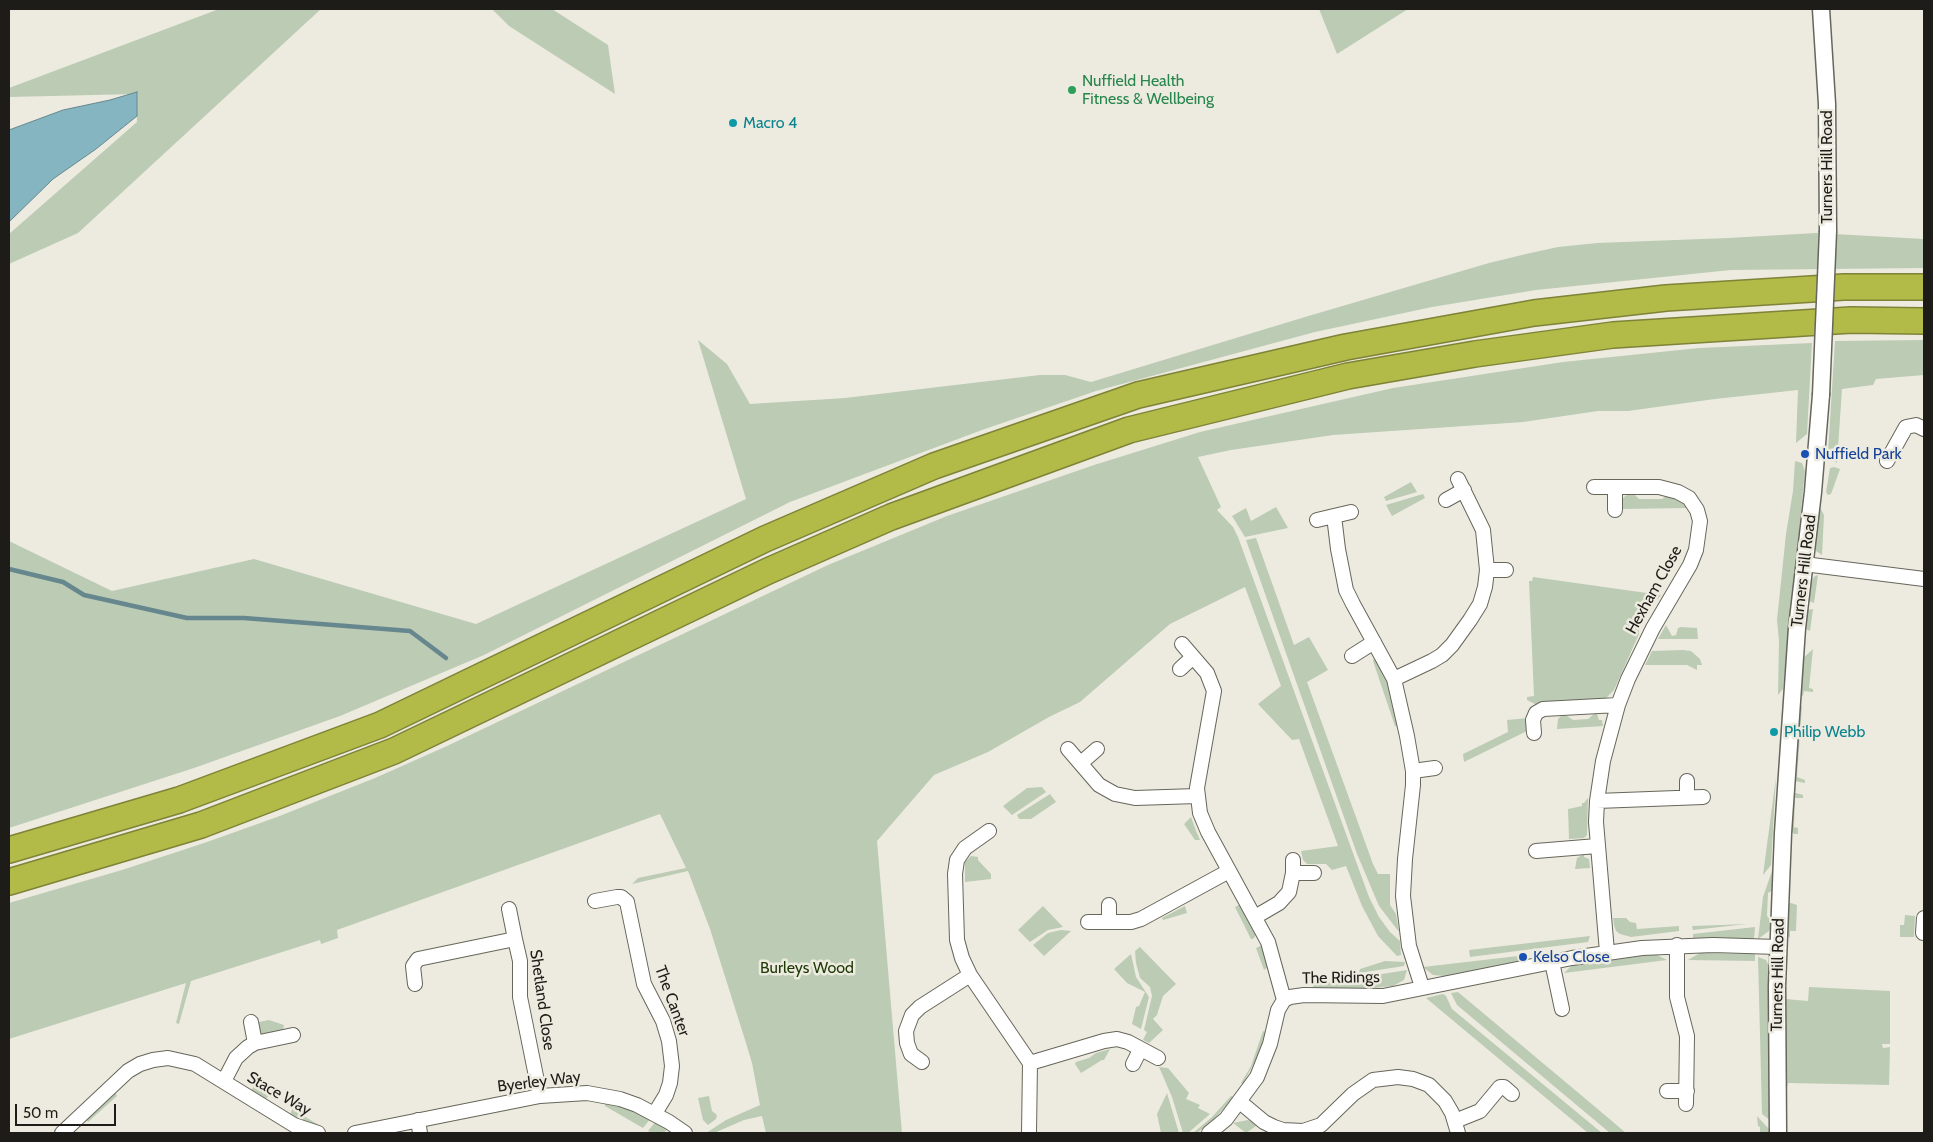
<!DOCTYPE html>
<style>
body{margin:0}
#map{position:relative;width:1933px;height:1142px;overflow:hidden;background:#edebdf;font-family:Cabin,sans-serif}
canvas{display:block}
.frame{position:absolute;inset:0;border:10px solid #1d1c18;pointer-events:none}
.scale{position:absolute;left:15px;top:1104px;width:101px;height:22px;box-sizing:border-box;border:2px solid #1d1c18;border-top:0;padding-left:6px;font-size:15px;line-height:18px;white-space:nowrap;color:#1d1c18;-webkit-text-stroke:4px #edebdf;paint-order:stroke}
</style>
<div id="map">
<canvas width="1933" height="1142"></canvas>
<div class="frame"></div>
<div class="scale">50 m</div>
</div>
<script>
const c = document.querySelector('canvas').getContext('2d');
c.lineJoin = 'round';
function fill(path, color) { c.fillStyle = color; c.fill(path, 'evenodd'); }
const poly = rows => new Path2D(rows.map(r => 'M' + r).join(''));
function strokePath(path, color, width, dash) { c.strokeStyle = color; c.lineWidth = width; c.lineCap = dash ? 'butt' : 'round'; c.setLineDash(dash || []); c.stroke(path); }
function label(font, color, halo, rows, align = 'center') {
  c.font = font + ' Cabin,sans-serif'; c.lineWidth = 5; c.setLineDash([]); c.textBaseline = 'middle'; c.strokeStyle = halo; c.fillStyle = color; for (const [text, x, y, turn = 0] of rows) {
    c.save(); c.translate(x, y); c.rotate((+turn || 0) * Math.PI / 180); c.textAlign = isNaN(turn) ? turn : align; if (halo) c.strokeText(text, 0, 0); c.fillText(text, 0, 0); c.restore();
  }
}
const green = poly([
 [219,9,321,9,78,233,9,264,9,234,137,122,136,94,9,97,9,88],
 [492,9,552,9,608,45,615,94,509,26],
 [1319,9,1408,9,1337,54],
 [1816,233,1924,239,1924,268,1731,270,1536,290,1432,307,1315,332,1096,391,982,430,790,502,484,655,340,716,194,768,9,828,9,541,112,591,254,559,476,624,746,499,698,340,727,364,750,404,845,398,1040,375,1065,375,1091,382,1305,317,1489,263,1526,254,1558,247,1597,243,1728,238],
 [1924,340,1924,375,1876,379,1873,385,1842,389,1837,463,1831,459,1828,453,1835,341],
 [1812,343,1807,434,1796,443,1798,390,1715,399,1628,411,1598,411,1523,422,1333,435,1231,450,1198,457,1221,507,1217,510,1233,527,1238,537,1369,897,1379,917,1390,932,1400,941,1401,955,1397,956,1378,936,1362,906,1346,866,1332,870,1326,864,1307,864,1303,860,1301,851,1338,846,1299,739,1292,740,1258,704,1281,686,1245,587,1170,624,1080,702,1049,717,988,752,934,775,877,841,902,1133,766,1133,762,1116,744,1120,714,1133,706,1133,726,1120,760,1105,752,1063,746,1043,710,929,688,871,632,884,638,878,686,868,660,814,337,930,338,938,321,944,320,940,191,981,179,1024,176,1023,186,983,9,1039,9,903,122,870,207,842,277,817,375,778,447,746,828,565,947,516,1094,465,1200,432,1393,388,1563,362,1699,348],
 [1795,461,1802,463,1805,471,1783,689,1778,695,1779,641,1777,620,1786,534,1793,491],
 [1834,467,1840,469,1831,494,1828,495,1826,492,1830,468],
 [1411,482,1417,492,1386,501,1384,497],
 [1423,494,1425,498,1392,516,1386,505],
 [1630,494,1634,494,1639,499,1662,499,1669,494,1684,502,1688,508,1621,509,1622,500,1625,496],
 [1276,507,1288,528,1245,537,1232,516,1246,508,1251,521],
 [1820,508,1824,515,1822,555,1816,551,1814,544],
 [1256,538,1294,645,1309,637,1328,670,1307,682,1373,864,1378,874,1390,874,1390,905,1396,914,1399,932,1379,906,1357,854,1246,540],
 [1818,575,1814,603,1806,600,1812,580,1815,576],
 [1533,577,1661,595,1658,599,1650,603,1639,624,1639,634,1614,690,1605,699,1535,704,1527,700,1527,697,1534,696,1529,581,1532,581],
 [1813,609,1810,631,1804,628,1807,610],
 [1666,625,1672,636,1676,635,1678,628,1681,627,1697,628,1698,639,1658,639],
 [1813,649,1809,688,1813,689,1813,692,1804,691,1803,696,1800,695,1801,660],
 [1683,650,1691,651,1700,659,1702,665,1697,665,1697,670,1687,665,1645,665,1652,651],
 [1374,658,1385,673,1394,700,1398,727,1395,726,1373,661],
 [1802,706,1797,777,1805,780,1805,783,1794,781,1800,707],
 [1594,714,1597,714,1599,720,1602,720,1603,726,1557,729,1558,719,1561,716,1567,716,1573,720,1588,719],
 [1528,718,1529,730,1464,762,1463,754,1508,732,1507,720],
 [1776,777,1771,865,1763,875,1772,807],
 [1042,787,1046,792,1012,815,1003,806,1027,788],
 [1796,793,1803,795,1803,798,1795,798,1794,827,1798,828,1798,834,1794,834,1790,830,1793,794],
 [1050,794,1056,802,1031,819,1019,819,1017,815],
 [1588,798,1587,835,1584,838,1569,839,1568,809,1582,806,1582,803,1584,803],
 [1191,817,1196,831,1200,840,1195,840,1184,824],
 [1584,854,1584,857,1589,859,1590,868,1575,869,1577,858],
 [971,856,978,857,978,860,991,874,991,879,965,882,965,862],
 [1772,871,1774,871,1773,890,1768,893,1767,916,1771,921,1771,926,1769,931,1758,939,1763,897],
 [1791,903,1797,905,1796,931,1790,931,1790,938,1786,934,1787,904],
 [1241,904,1257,934,1253,939,1251,939,1235,907],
 [1043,906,1063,927,1048,930,1030,942,1018,930],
 [1185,906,1187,913,1163,920,1162,918],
 [1905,915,1915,916,1914,937,1900,937,1900,925,1904,925],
 [1613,918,1626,918,1630,922,1636,923,1637,929,1679,926,1679,931,1631,937,1620,934,1616,931,1614,925],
 [1747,924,1693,930,1692,926,1721,925],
 [1755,927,1754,940,1693,938,1693,934],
 [1061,930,1071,931,1044,956,1033,945,1048,933],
 [1590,936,1588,942,1470,957,1469,950],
 [1262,945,1269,966,1264,970,1256,948],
 [1140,947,1176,984,1163,996,1157,1015,1153,1019,1163,1030,1149,1043,1143,1040,1147,1032,1144,1030,1152,996,1150,987,1140,978,1136,963,1135,951],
 [1700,953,1755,954,1755,961,1688,960],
 [1131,954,1136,977,1149,997,1141,1029,1132,1024,1136,1007,1139,1006,1145,992,1127,983,1114,969],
 [1655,954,1667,960,1564,973,1571,966,1576,964],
 [1518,956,1519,961,1445,976,1433,975,1423,967],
 [1758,957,1766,960,1770,968,1771,1121,1762,1114],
 [1385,961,1405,962,1404,966,1359,973,1360,969],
 [1407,970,1404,980,1393,986,1362,989,1313,989,1313,985],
 [1809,987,1890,991,1890,1044,1882,1044,1883,1048,1890,1047,1889,1085,1788,1083,1784,1103,1784,1007,1786,999,1808,1001],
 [1458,992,1606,1116,1626,1133,1610,1133,1457,1005,1451,993],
 [1443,994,1446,996,1452,1009,1602,1133,1588,1133,1426,998],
 [269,1020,284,1025,283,1030,261,1037,254,1023],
 [1263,1031,1266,1032,1257,1057,1243,1084,1241,1083,1251,1066],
 [1110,1049,1104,1060,1102,1060,1081,1073,1075,1064,1076,1062,1089,1058,1096,1053],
 [1159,1067,1168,1068,1189,1093,1186,1099,1200,1105,1198,1108,1210,1114,1188,1133,1183,1133,1172,1097],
 [254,1086,269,1095,266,1099,251,1091],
 [115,1092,117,1096,88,1122,86,1119],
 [1167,1093,1179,1133,1161,1133,1157,1114],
 [709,1096,712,1111,717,1115,716,1119,708,1125,703,1120,698,1098],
 [1231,1096,1234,1097,1214,1119,1197,1133,1193,1133,1212,1117],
 [604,1102,634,1111,651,1118,643,1128,605,1106],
 [292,1109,319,1125,321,1128,307,1125,290,1116],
 [1757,1116,1769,1129,1769,1133,1760,1133,1760,1127,1758,1126],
 [1248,1120,1259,1124,1246,1133,1233,1123],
 [656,1121,668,1128,664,1133,653,1133,648,1131]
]);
const water = poly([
 [137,92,137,116,96,149,53,179,9,222,9,130,63,110,110,100,137,92]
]);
const stream = poly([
 [9,569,63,582,84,595,187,618,244,618,410,631,446,658]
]);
const minor = poly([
 [1887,461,1906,427,1916,425,1924,429],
 [1594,487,1659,487,1678,492,1689,498,1697,510,1700,521,1696,550,1690,565,1653,628,1628,679,1618,705,1603,761,1597,801,1596,822,1607,952],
 [1446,500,1464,490],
 [1615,510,1615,488],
 [1334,516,1338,549,1346,590,1353,604,1394,679,1407,736,1413,771,1413,785,1405,859,1403,896,1409,946,1422,987],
 [1317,520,1351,512],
 [1804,564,1924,579],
 [1487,570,1506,570],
 [1182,644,1207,673,1214,691,1197,788,1200,813,1208,832,1268,942,1284,1000],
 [1352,656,1374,642],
 [1180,669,1193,657],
 [1394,679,1432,661,1442,655,1452,645,1470,620,1480,604,1485,587,1487,570,1483,530,1458,479],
 [1534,733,1533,720,1536,713,1543,709,1618,705],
 [1068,749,1099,785,1115,794,1135,798,1197,796],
 [1081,763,1097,749],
 [1413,771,1435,768],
 [1687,781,1687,797],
 [1597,801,1703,797],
 [989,831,965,848,957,860,955,874,957,940,962,958,970,975,1030,1063,1029,1133],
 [1536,851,1597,846],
 [1293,873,1314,873],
 [595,901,617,897,621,897,627,902,644,984,663,1021,669,1041,672,1066,670,1083,666,1095,655,1113],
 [509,909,515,939],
 [1255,917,1279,903,1289,892,1293,873,1293,860],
 [1088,922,1131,922,1141,919,1229,871],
 [1109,922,1109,905],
 [1923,933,1924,918],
 [1677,945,1677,997,1687,1036,1686,1104],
 [1552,962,1562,1009],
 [415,984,413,966,418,959,515,939,520,961,520,997,540,1096],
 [251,1022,255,1043],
 [922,1062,911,1054,907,1043,906,1031,912,1015,920,1007,970,975],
 [1030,1063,1104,1041,1117,1039,1128,1042,1158,1058],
 [1133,1064,1140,1050],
 [224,1081,236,1058,248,1047,255,1043,293,1035],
 [1667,1091,1687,1091],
 [1240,1102,1264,1122,1274,1127,1283,1130,1303,1131,1321,1125,1353,1094,1373,1080,1398,1077,1413,1079,1429,1085,1445,1101,1452,1113,1458,1133],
 [418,1120,420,1133],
 [1455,1121,1480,1111,1500,1087,1504,1087,1512,1094],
 [62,1133,128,1071,140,1064,153,1060,168,1058,195,1064,294,1125,318,1133],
 [355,1133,540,1096,587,1093,620,1099,637,1105,669,1122,685,1133],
 [1209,1133,1226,1119,1257,1077,1270,1044,1278,1010,1284,1000,1290,997,1304,995,1383,996,1572,958,1642,948,1713,945,1778,947]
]);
const tertiary = poly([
 [1821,9,1827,104,1828,231],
 [1778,1133,1777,986,1783,833,1797,628,1813,492,1821,395]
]);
const motorway = poly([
 [9,850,179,800,380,725,765,539,934,466,1138,395,1346,347,1534,313,1666,298,1844,287,1924,287],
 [9,882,201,825,394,751,768,571,891,517,1129,430,1348,376,1475,354,1613,335,1851,320,1924,321]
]);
const tertiaryBridge = poly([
 [1821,395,1828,231]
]);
const markers = [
 [1072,90,5,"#2e9e5b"],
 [733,123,5,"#0f9aa8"],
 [1805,454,5,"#1a4fb4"],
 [1774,732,5,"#0f9aa8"],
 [1523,957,5,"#1a4fb4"]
];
const leisureNames = [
 ["Nuffield Health",1082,81],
 ["Fitness & Wellbeing",1082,99]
];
const cultureNames = [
 ["Macro 4",743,123],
 ["Philip Webb",1784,732]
];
const streetNames = [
 ["Turners Hill Road",1827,167,-90],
 ["Turners Hill Road",1804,571,-83],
 ["Hexham Close",1654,590,-61],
 ["Turners Hill Road",1778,975,-89],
 ["The Ridings",1341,978,-1],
 ["Shetland Close",542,1000,82],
 ["The Canter",672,1001,70],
 ["Byerley Way",539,1082,-7],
 ["Stace Way",279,1094,30]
];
const transitNames = [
 ["Nuffield Park",1815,454],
 ["Kelso Close",1533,957]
];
const parkNames = [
 ["Burleys Wood",807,968]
];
fill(green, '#bccbb4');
fill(water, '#85b5c1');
strokePath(water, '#66878e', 1);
strokePath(stream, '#66878e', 4.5);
strokePath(minor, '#67665b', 16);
strokePath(tertiary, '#67665b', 19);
strokePath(motorway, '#7e8337', 28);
strokePath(minor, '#fff', 14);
strokePath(tertiary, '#fff', 16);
strokePath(motorway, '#b2ba48', 25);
strokePath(tertiaryBridge, '#67665b', 19, []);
strokePath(tertiaryBridge, '#fff', 16);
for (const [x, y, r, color] of markers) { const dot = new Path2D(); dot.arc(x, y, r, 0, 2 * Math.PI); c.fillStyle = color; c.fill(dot); strokePath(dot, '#edebdf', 2); }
label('16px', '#27864d', '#edebdf', leisureNames, 'left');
label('16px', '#0d838f', '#edebdf', cultureNames, 'left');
label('16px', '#1d1c18', '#edebdf', streetNames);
label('16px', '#164399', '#edebdf', transitNames, 'left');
label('16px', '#1c3804', '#edebdf', parkNames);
</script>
